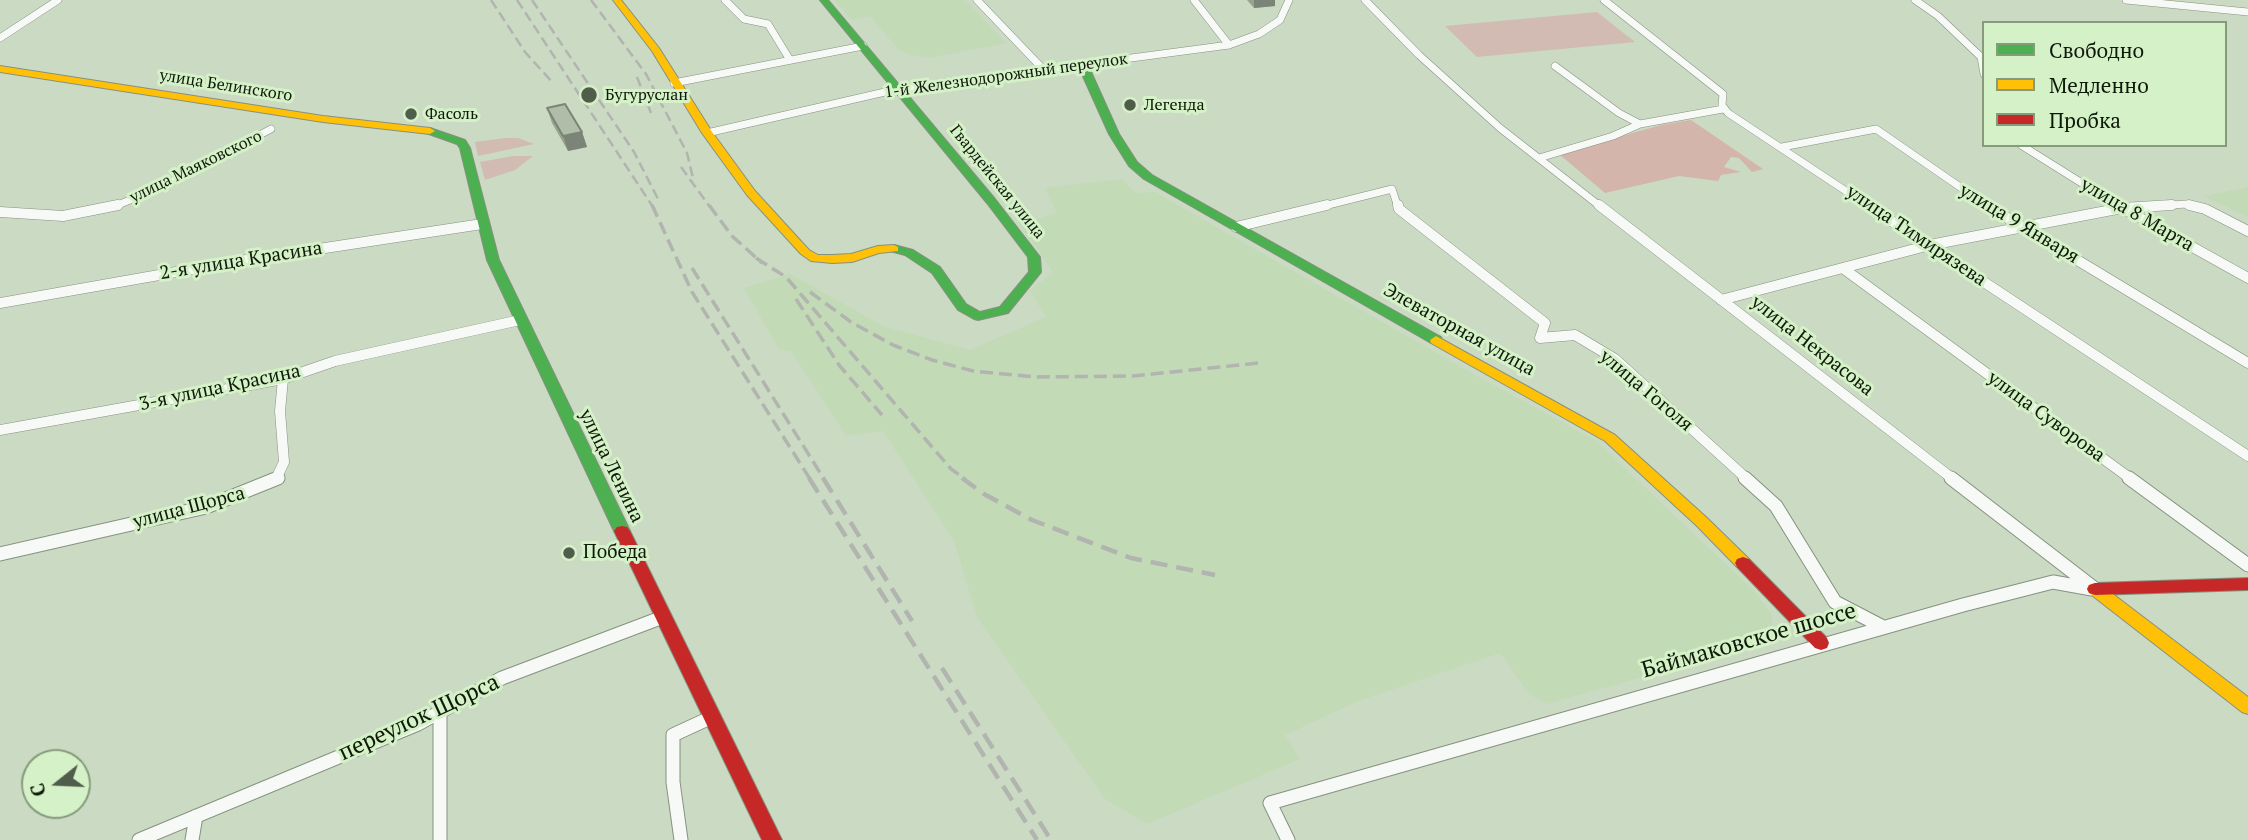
<!DOCTYPE html>
<meta charset="utf-8">
<style>
body{margin:0}
#map{position:relative;width:2248px;height:840px;overflow:hidden;background:#cbdac3;font-family:"PT Serif",serif}
canvas{display:block}
.legend{position:absolute;left:1982px;top:21px;width:245px;height:126px;box-sizing:border-box;background:#d5f1c7;border:2px solid #869b7b;margin:0;padding:9px 12px;list-style:none;font-size:21px;color:#0f190a}
.legend li{display:flex;align-items:center;gap:14px;height:35px}
.legend b{width:35px;border:2px solid #869b7b}
.north{position:absolute;left:21px;top:749px;width:70px;height:70px;box-sizing:border-box;background:#d5f1c7;border:2px solid #869b7b;border-radius:50%;rotate:252deg;font-size:19px;font-weight:700;line-height:28px;text-align:center;color:#0f190a}
.north::after{content:'';display:block;margin:auto;width:24px;height:32px;background:#515d4b;clip-path:polygon(50% 0,100% 100%,50% 72%,0 100%)}
</style>
<div id="map">
<canvas width="2248" height="840"></canvas>
<ul class="legend">
<li><b style="height:9px;background:#4caf50"></b>Свободно</li>
<li><b style="height:9px;background:#ffc107"></b>Медленно</li>
<li><b style="height:9px;background:#c62828"></b>Пробка</li>
</ul>
<div class="north">С</div>
</div>
<script>
const c = document.querySelector('canvas').getContext('2d');
c.lineJoin = 'round';
function fill(path, color) { c.fillStyle = color; c.fill(path, 'evenodd'); }
const poly = rows => new Path2D(rows.map(r => 'M' + r).join(''));
function strokePath(path, color, width, dash) { c.strokeStyle = color; c.lineWidth = width; c.lineCap = dash ? 'butt' : 'round'; c.setLineDash(dash || []); c.stroke(path); }
function label(font, color, halo, rows, align = 'center') {
  c.font = font + ' "PT Serif",serif'; c.lineWidth = 6; c.setLineDash([]); c.textBaseline = 'middle'; c.strokeStyle = halo; c.fillStyle = color; for (const [text, x, y, turn = 0] of rows) {
    c.save(); c.translate(x, y); c.rotate((+turn || 0) * Math.PI / 180); c.textAlign = isNaN(turn) ? turn : align; if (halo) c.strokeText(text, 0, 0); c.fillText(text, 0, 0); c.restore();
  }
}
const built = poly([
 [835,0,965,0,1006,43,929,58,912,55,899,50,870,16,851,20],
 [1122,179,1135,193,1155,192,1459,366,1596,441,1755,592,1772,615,1772,641,1546,704,1530,694,1500,653,1358,701,1285,735,1300,759,1147,824,1105,799,977,617,954,541,883,431,846,436,791,351,779,349,744,288,790,274,885,327,970,350,1046,317,1030,291,1053,272,1020,224,1057,213,1045,188],
 [2248,187,2248,217,2204,196,2235,190]
]);
const green = poly([
 [1597,12,1635,42,1477,57,1445,26],
 [505,138,518,138,534,144,478,156,475,142],
 [513,156,533,156,515,170,485,180,480,162]
]);
const forest = poly([
 [1691,120,1763,169,1752,172,1739,158,1731,157,1724,167,1741,172,1721,175,1718,181,1679,176,1605,193,1559,154,1661,125]
]);
const streetFar2 = poly([
 [725,0,744,19,768,24,790,60],
 [977,0,1042,68],
 [1194,0,1229,45],
 [1365,0,1419,55,1500,128,1601,207],
 [1604,0,1723,94,1722,105,1728,113,1870,207],
 [1915,0,1938,16,1981,57,1984,74],
 [2126,0,2248,12],
 [0,38,58,0],
 [1555,66,1619,113,1640,124],
 [674,83,863,46],
 [707,133,898,89,1229,45,1259,34,1280,20,1289,0],
 [2021,145,2120,207],
 [1782,147,1876,129,1989,207],
 [1539,158,1613,136,1640,124,1723,109],
 [113,207,159,188,271,129],
 [1320,207,1392,189,1398,207],
 [2144,207,2186,204,2196,207]
]);
const streetFar1 = poly([
 [1398,205,1399,209,1545,323,1540,338,1575,335,1615,359,1747,479],
 [1599,205,1953,479],
 [1867,205,2248,456],
 [1986,205,2248,363],
 [2117,205,2248,278],
 [2189,205,2205,209,2248,231],
 [0,212,63,216,118,205],
 [1236,227,1327,205],
 [1844,269,2131,479],
 [1721,300,1930,245,2122,208,2172,205],
 [0,303,227,263,482,224],
 [0,430,283,379,335,361,520,320],
 [276,479,284,462,280,411,283,379]
]);
const street = poly([
 [1745,478,1776,506,1835,602,1883,627],
 [1951,478,2095,589],
 [2129,478,2248,565],
 [0,554,206,507,278,478],
 [440,712,440,840],
 [139,840,418,724,502,678,663,617],
 [192,840,196,816],
 [681,840,673,782,673,735,712,717],
 [1288,840,1270,803,1963,605,2053,582,2092,589]
]);
const fast = poly([
 [820,0,828,0,995,199,1040,257,1041,272,1008,313,978,320,974,319,958,310,932,273,905,255,890,251,888,249,894,245,913,250,940,267,966,304,980,312,1000,307,1029,272,1028,257,987,203,820,0],
 [1082,60,1087,63,1119,134,1137,162,1152,175,1441,337,1442,340,1441,343,1431,343,1144,179,1129,166,1109,134,1077,63,1082,60],
 [430,128,465,140,470,148,499,260,630,531,627,535,617,535,614,531,487,260,460,148,457,144,426,133,426,129,430,128]
]);
const slow = poly([
 [613,0,621,0,659,48,712,132,755,191,809,250,818,255,832,255,851,254,878,246,894,245,898,247,898,251,879,253,852,262,832,263,811,261,801,254,747,195,702,133,652,51,613,0],
 [0,66,323,116,430,128,435,131,430,134,323,122,0,72,0,66],
 [1436,336,1615,435,1707,518,1749,559,1751,563,1749,567,1737,567,1697,526,1605,441,1431,343,1430,340,1436,336],
 [2095,583,2101,585,2248,697,2248,714,2242,712,2089,593,2087,589,2089,585,2095,583]
]);
const jam = poly([
 [622,526,627,527,630,531,782,840,762,840,614,531,617,527,622,526],
 [1743,557,1749,559,1827,638,1829,643,1827,648,1821,650,1815,648,1737,567,1735,563,1737,559,1743,557],
 [2248,578,2248,590,2095,595,2089,593,2087,589,2089,585,2095,583,2248,578]
]);
const railFar2 = poly([
 [491,0,525,52,553,83],
 [517,0,653,207],
 [532,0,634,152,658,199],
 [591,0,646,74,687,153,693,178],
 [637,77,651,113],
 [681,167,710,207]
]);
const railFar1 = poly([
 [652,205,692,292,810,479],
 [709,205,732,236,762,263],
 [756,258,786,277,951,469,965,479],
 [692,268,824,479],
 [810,292,851,322,893,345,932,360,973,371,1035,377,1133,376,1259,363],
 [796,299,839,365,882,415]
]);
const rail = poly([
 [809,478,1037,840],
 [823,478,912,621],
 [962,478,984,494,1032,520,1131,558,1215,575],
 [942,668,1051,840]
]);
const wall = poly([
 [1247,0,1275,0,1275,6,1254,8],
 [547,108,582,132,587,147,568,151,552,123]
]);
const shadedWall = poly([
 [1254,0,1275,0,1275,6,1254,8],
 [582,132,587,147,568,151,563,136]
]);
const building = poly([
 [565,104,582,132,563,136,547,108,565,104]
]);
const markers = [
 [589,95,9,"#515d4b"],
 [1130,105,7,"#515d4b"],
 [411,114,7,"#515d4b"],
 [569,553,7,"#515d4b"]
];
const farStreetnames = [
 ["1-й Железнодорожный переулок",1006,76,-8],
 ["улица Белинского",226,86,9],
 ["улица Маяковского",196,167,-26],
 ["Гвардейская улица",997,182,51]
];
const farPoinames = [
 ["Бугуруслан",605,95],
 ["Легенда",1144,105],
 ["Фасоль",425,114]
];
const streetNames = [
 ["улица 8 Марта",2137,215,30],
 ["улица 9 Января",2019,224,31],
 ["улица Тимирязева",1916,236,34],
 ["2-я улица Красина",241,261,-9],
 ["Элеваторная улица",1459,330,29],
 ["улица Некрасова",1812,346,38],
 ["3-я улица Красина",220,388,-12],
 ["улица Гоголя",1646,391,40],
 ["улица Суворова",2046,417,36],
 ["улица Ленина",611,466,64],
 ["улица Щорса",189,508,-15]
];
const poiNames = [
 ["Победа",583,553]
];
const nearStreetnames = [
 ["Баймаковское шоссе",1749,641,-16],
 ["переулок Щорса",419,718,-25]
];
fill(built, '#c2dab6');
fill(green, '#d2bbb2');
fill(forest, '#d4b5ac');
strokePath(streetFar2, '#869180', 8);
strokePath(streetFar1, '#869180', 11);
strokePath(street, '#869180', 15);
strokePath(fast, '#869180', 2);
strokePath(slow, '#869180', 2);
strokePath(jam, '#869180', 2);
strokePath(streetFar2, '#f7f9f6', 7);
strokePath(streetFar1, '#f7f9f6', 10);
strokePath(street, '#f7f9f6', 13);
fill(fast, '#4caf50');
fill(slow, '#ffc107');
fill(jam, '#c62828');
strokePath(railFar2, '#b1b4af', 2.5, [10, 5]);
strokePath(railFar1, '#b1b4af', 3.5, [13, 6]);
strokePath(rail, '#b1b4af', 4.5, [17, 9]);
fill(wall, '#97a390');
fill(shadedWall, '#7b8476');
fill(building, '#b0bda8');
strokePath(building, '#7b8476', 2);
for (const [x, y, r, color] of markers) { const dot = new Path2D(); dot.arc(x, y, r, 0, 2 * Math.PI); c.fillStyle = color; c.fill(dot); strokePath(dot, '#d5f1c7', 2.5); }
label('16px', '#0f190a', '#d5f1c7', farStreetnames);
label('16px', '#0f190a', '#d5f1c7', farPoinames, 'left');
label('19px', '#0f190a', '#d5f1c7', streetNames);
label('19px', '#0f190a', '#d5f1c7', poiNames, 'left');
label('23px', '#0f190a', '#d5f1c7', nearStreetnames);
</script>
